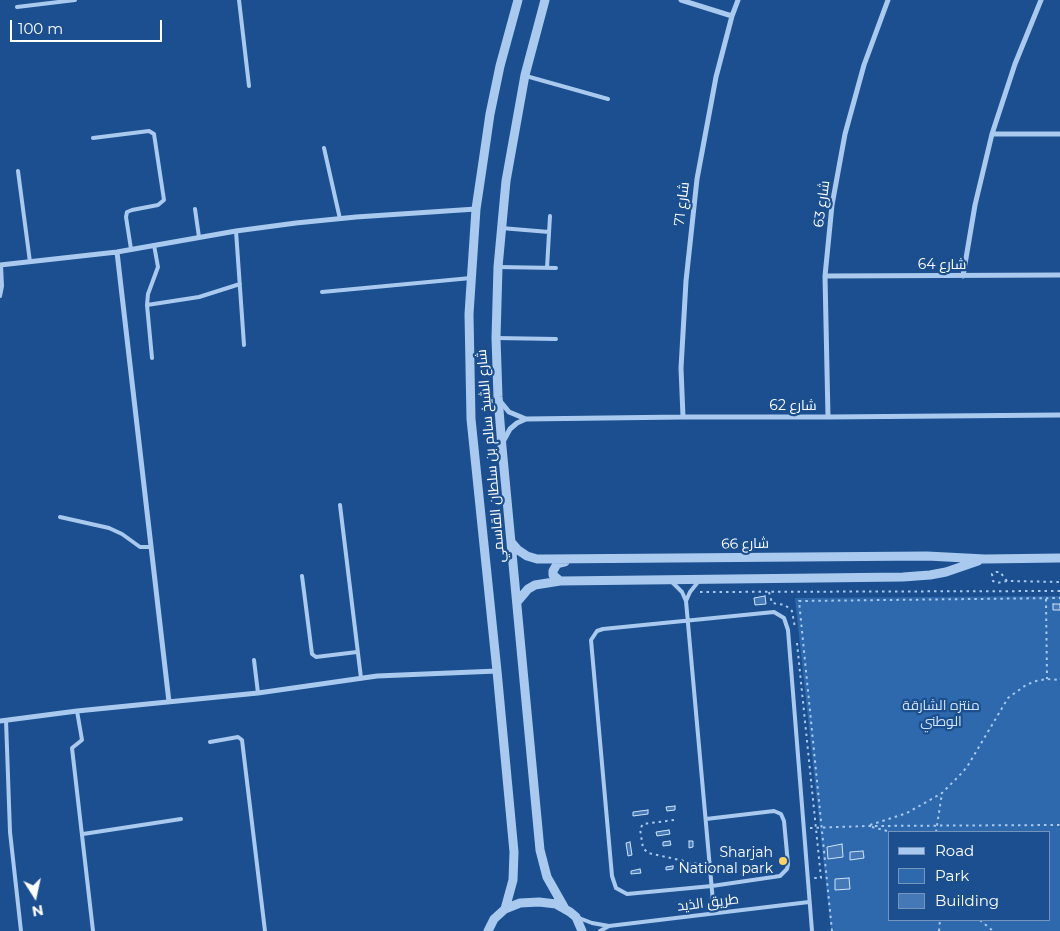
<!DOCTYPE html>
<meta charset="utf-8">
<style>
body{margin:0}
#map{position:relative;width:1060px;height:931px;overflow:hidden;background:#1b4f8f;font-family:Montserrat,sans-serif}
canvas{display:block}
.legend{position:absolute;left:888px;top:831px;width:162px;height:90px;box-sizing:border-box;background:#1b4f8f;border:1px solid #7695bc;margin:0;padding:6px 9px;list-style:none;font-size:15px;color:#fff}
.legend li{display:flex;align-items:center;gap:10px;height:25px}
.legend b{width:25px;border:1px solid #7695bc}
.north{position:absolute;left:10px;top:871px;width:50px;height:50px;-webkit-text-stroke:4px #1b4f8f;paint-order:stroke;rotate:170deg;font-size:14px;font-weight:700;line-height:20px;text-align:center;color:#fff}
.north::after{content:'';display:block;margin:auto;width:18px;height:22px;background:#fff;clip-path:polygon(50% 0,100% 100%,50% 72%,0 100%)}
.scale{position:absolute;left:10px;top:20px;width:152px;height:22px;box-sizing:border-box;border:2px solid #fff;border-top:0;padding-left:6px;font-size:15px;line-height:18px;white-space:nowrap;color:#fff;-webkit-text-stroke:4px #1b4f8f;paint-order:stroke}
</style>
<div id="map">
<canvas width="1060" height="931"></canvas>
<ul class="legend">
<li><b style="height:6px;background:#a9c9ee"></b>Road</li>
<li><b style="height:14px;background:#2e69ad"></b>Park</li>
<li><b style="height:14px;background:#4478b7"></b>Building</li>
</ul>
<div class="north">N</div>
<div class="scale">100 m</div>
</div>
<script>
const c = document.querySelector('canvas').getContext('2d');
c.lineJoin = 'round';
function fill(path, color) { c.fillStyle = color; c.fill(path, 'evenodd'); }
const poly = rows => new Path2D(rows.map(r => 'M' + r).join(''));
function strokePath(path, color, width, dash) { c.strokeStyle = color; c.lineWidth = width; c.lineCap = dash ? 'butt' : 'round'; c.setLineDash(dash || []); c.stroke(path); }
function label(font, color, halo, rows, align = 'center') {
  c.font = font + ' Montserrat,Cairo,sans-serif'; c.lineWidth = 4.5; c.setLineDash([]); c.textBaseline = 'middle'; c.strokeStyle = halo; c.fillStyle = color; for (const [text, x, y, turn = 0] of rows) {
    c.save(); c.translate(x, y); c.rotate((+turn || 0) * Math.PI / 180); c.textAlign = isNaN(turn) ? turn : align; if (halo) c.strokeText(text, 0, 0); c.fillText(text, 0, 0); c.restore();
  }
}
const green = poly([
 [1060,596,1060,931,831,931,795,598],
 [889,832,1049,832,1049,920,889,920]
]);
const building = poly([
 [765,596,766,604,755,605,754,598,765,596],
 [1053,604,1060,604,1060,610,1053,610,1053,604],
 [675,806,675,810,667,811,666,807,675,806],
 [648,810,648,814,633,816,633,812,648,810],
 [669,830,670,834,657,836,656,832,669,830],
 [670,841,671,845,663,846,663,842,670,841],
 [689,841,693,841,693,847,689,848,689,841],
 [630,842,632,855,628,856,626,843,630,842],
 [842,844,843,857,828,859,827,847,842,844],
 [863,851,864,858,850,860,850,852,863,851],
 [691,864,692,867,684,868,684,865,691,864],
 [673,866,673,869,666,870,666,867,673,866],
 [640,869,641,873,631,874,631,871,640,869],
 [849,878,850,889,835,890,835,879,849,878]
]);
const path = poly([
 [1007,581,1000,572,996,572,992,574,993,581,997,583,1007,581,1060,582],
 [700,592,1060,591],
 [769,592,772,603,785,605,792,611,795,628],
 [1046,599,1047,679],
 [797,643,821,878,814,878],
 [674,820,643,824,640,829,643,848,648,853,698,864,702,863],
 [870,825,907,813,942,793,959,776,967,767,1008,698,1026,685,1036,681,1047,679,1060,680],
 [872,827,891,832],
 [810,828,867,826,1060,825],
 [936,832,942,793],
 [980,920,993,931],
 [832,931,799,601,1060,598],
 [939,931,940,920]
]);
const service = poly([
 [239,0,249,86],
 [17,7,75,0],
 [526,76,608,99],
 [93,138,149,131,154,134,164,200,158,205,132,210,127,212,126,217,131,249],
 [324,148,340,219],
 [18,171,30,262],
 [195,209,199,237],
 [501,228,549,232],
 [236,231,244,345],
 [498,267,556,268],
 [547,268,550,216],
 [322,292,471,278],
 [0,296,2,286,1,265],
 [147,305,199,297,240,284],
 [496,338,556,339],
 [152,358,147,305,148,294,158,267,154,245],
 [340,505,361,678],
 [60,517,109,528,122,534,140,547,151,547],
 [302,576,312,654,316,657,357,652],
 [671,581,682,592,686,601,714,913],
 [686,601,690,592,698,582],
 [254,660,258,693],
 [77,711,82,740,72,748,93,931],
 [6,720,10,832,21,931],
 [210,742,238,737,242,740,265,931],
 [706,819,774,811,781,814,784,821,788,864,787,869,780,876,712,886,627,894,616,888,612,876,591,640,597,631,603,629,774,612,784,618,788,630,812,931],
 [83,834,181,819],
 [579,918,592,923,609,926,809,902],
 [600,931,609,926]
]);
const minor = poly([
 [681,0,732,16],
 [992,134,1060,134],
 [117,252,169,702],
 [0,265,117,252,236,231,296,223,356,217,476,209],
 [825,276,1060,275],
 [963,276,975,205,992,134,1015,64,1041,0],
 [500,401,509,412,526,419,683,417,828,417,1060,415],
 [683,417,681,368,686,281,697,179,716,77,732,16,738,0],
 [828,417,825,276,832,205,845,134,864,65,888,0],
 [504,440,510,429,517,423,526,419],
 [0,721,77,711,258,693,377,676,497,671]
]);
const tertiary = poly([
 [545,0,525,75,506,181,498,267,496,338,498,397,502,447,540,850,547,877,564,907],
 [511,542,518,550,527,556,537,559,547,559,927,556,985,559,1060,558],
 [560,581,553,575,553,571,557,564,565,562],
 [517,602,528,589,535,585,560,581,903,577,930,575,946,572,978,561],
 [505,909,513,880,514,852,497,671,471,419,469,314,476,209,483,162,490,114,500,66,518,0],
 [488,931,494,919,505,909,520,903,539,902,556,904,570,912,576,917,582,931]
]);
const markers = [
 [783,861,5,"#ffd166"]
];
const streetNames = [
 ["شارع 71",682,204,-83],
 ["شارع 63",822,204,-82],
 ["شارع 64",942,265],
 ["شارع 62",793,406],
 ["شارع الشيخ سالم بن سلطان القاسمي",491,456,-95],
 ["شارع 66",745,544,-1],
 ["طريق الذيد",708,903,-7]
];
const parkNames = [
 ["منتزه الشارقة",941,706],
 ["الوطني",941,722]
];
const poiNames = [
 ["Sharjah",773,853],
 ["National park",773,869]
];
fill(green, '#2e69ad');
fill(building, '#4478b7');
strokePath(building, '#cfe3fa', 1);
strokePath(path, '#a9c9ee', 2, [2.5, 4]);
strokePath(service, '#a9c9ee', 4);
strokePath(minor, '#a9c9ee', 5);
strokePath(tertiary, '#a9c9ee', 9);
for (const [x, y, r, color] of markers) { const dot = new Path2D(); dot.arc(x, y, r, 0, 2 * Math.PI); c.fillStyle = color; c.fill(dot); strokePath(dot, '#1b4f8f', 2); }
label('14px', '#fff', '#1b4f8f', streetNames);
label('14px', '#cfe3fa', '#1b4f8f', parkNames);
label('14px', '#fff', '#1b4f8f', poiNames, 'right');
</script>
